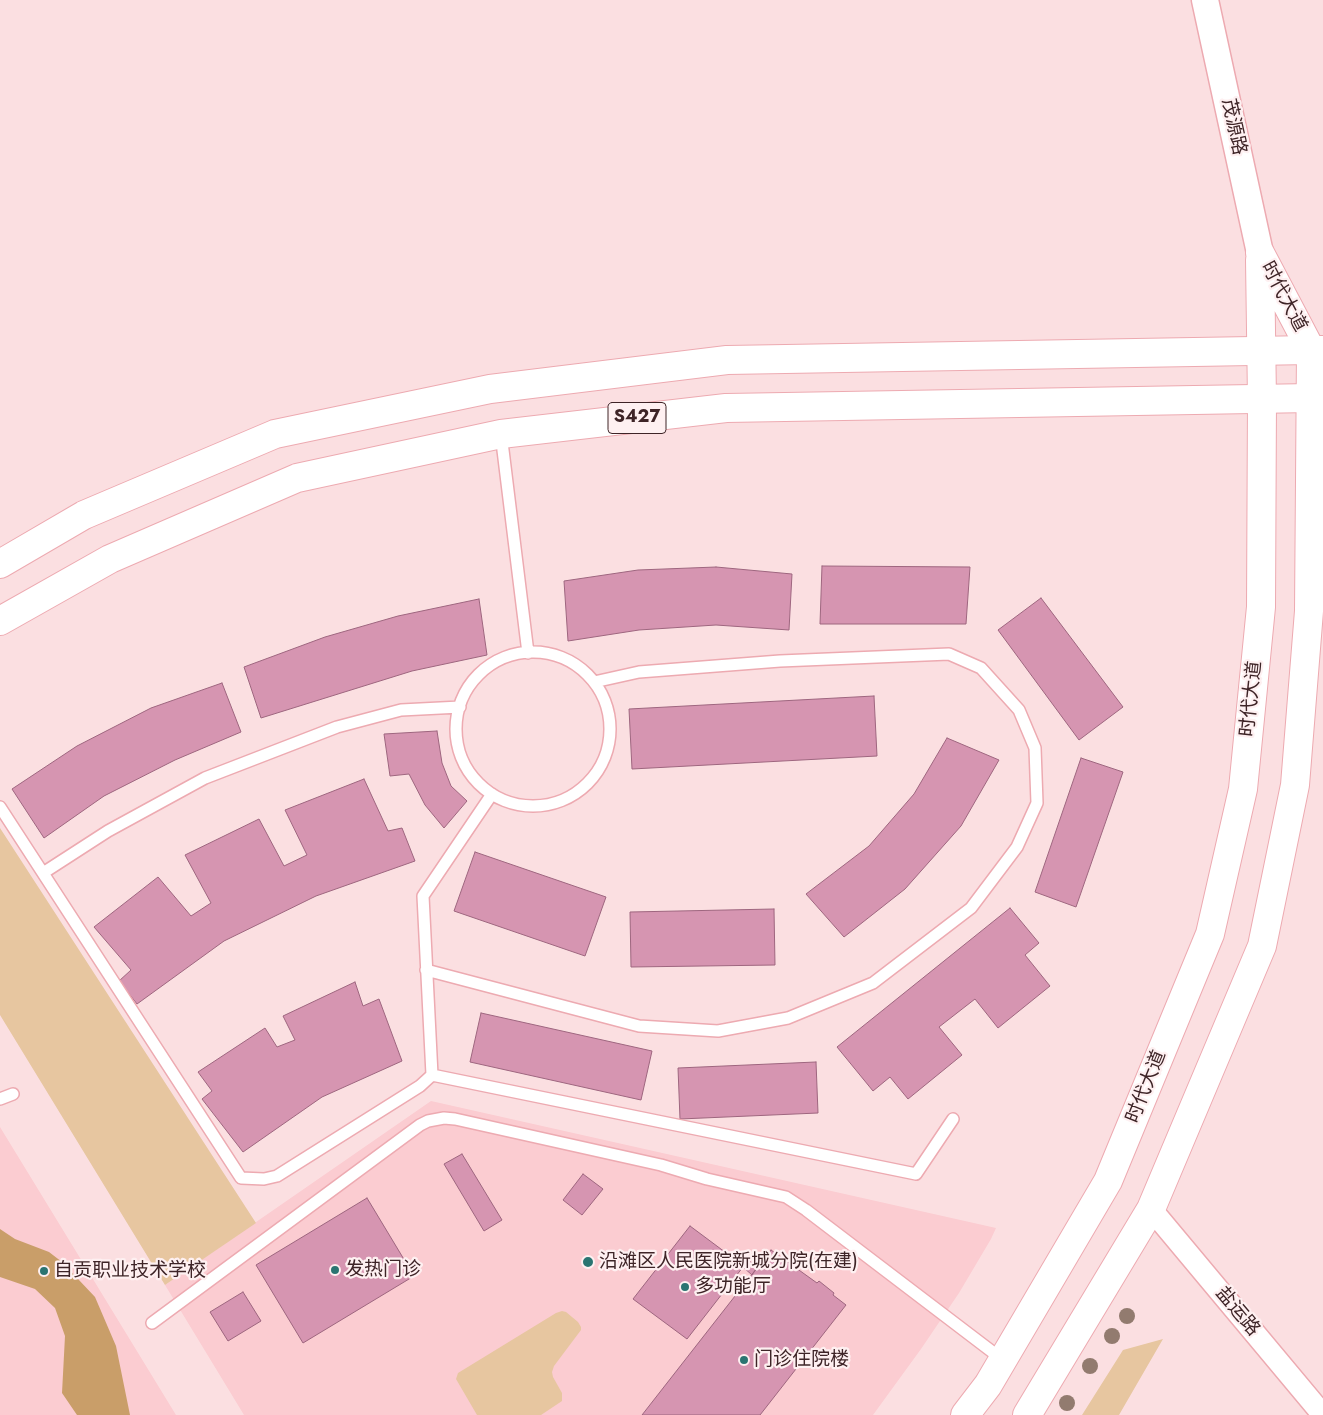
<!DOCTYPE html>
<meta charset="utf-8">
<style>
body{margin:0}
canvas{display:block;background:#fbdfe1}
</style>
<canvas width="1323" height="1415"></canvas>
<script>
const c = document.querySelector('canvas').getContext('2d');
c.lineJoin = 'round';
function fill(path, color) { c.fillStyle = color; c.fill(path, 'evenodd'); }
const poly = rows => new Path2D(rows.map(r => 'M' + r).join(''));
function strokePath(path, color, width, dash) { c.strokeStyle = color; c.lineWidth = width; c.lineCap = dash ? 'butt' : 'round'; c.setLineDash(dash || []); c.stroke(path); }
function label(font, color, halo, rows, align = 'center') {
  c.font = font + ' Jost,"Noto Sans SC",sans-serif'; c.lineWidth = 4.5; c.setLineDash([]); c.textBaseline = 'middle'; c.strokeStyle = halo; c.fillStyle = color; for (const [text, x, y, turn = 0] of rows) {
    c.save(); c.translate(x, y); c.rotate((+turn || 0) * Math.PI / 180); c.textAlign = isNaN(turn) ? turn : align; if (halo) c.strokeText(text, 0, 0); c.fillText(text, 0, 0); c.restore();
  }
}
const built = poly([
 [431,1101,996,1228,991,1239,959,1293,921,1349,873,1415,244,1415,165,1285],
 [0,1127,176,1415,0,1415]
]);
const green = poly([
 [0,828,256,1223,165,1285,0,1015],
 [562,1311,566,1312,578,1322,581,1327,581,1330,554,1366,552,1372,553,1377,562,1393,562,1401,541,1415,477,1415,456,1379,458,1373,556,1313],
 [1163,1339,1119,1415,1082,1415,1123,1350]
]);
const forest = poly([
 [0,1229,15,1239,49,1252,62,1262,95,1297,116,1346,130,1415,77,1415,62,1393,65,1336,55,1308,35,1289,0,1277]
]);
const building = poly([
 [822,566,970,567,966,624,820,624,822,566],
 [716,567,792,574,789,630,716,625,639,630,568,641,564,581,638,570,716,567],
 [1041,598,1123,707,1079,740,998,630,1041,598],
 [479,599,487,655,412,671,261,718,244,667,325,637,398,616,479,599],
 [222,683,241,732,175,760,104,796,44,838,12,789,77,746,151,708,222,683],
 [874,696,877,756,632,769,629,709,874,696],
 [437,731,442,763,451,786,467,801,444,828,425,805,409,774,390,776,384,734,437,731],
 [947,738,999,760,961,826,905,889,844,937,806,894,869,846,914,794,947,738],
 [1081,758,1123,772,1076,907,1035,892,1081,758],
 [364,779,388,831,402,828,415,861,316,896,224,941,137,1004,119,981,131,970,94,927,158,877,191,916,211,903,185,855,259,819,284,866,307,855,285,810,364,779],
 [475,852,606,897,585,956,454,911,475,852],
 [1010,908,1039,943,1025,955,1050,986,998,1028,975,999,939,1027,962,1055,908,1099,890,1077,873,1091,837,1047,1010,908],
 [774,909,775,965,631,967,630,912,774,909],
 [355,982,363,1006,379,999,402,1061,322,1097,243,1152,202,1099,212,1091,198,1072,265,1028,277,1047,295,1040,283,1016,355,982],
 [481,1013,652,1051,641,1100,470,1062,481,1013],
 [816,1062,818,1113,680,1119,678,1068,816,1062],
 [462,1154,502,1220,484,1231,444,1164,462,1154],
 [583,1174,603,1189,582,1215,563,1200,583,1174],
 [367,1198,414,1276,303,1343,256,1265,367,1198],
 [690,1226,737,1261,741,1255,755,1265,761,1257,763,1259,752,1275,743,1267,687,1339,633,1299,690,1226],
 [771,1250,817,1283,819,1281,834,1293,833,1295,846,1305,760,1415,642,1415,771,1250],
 [243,1292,261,1321,228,1341,210,1312,243,1292]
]);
const service = poly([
 [501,434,528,653],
 '456 729a77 77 0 1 1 154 0a77 77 0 1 1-154 0Z',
 [0,807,241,1178,264,1179,277,1176,420,1086,432,1075,423,896,492,794],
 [43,873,108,831,205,778,337,727,401,710,460,707],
 [426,970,639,1026,718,1031,788,1018,873,983,971,908,1017,847,1037,803,1035,748,1019,710,981,668,949,654,780,661,639,672,594,682],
 [432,1075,916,1174,953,1119],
 [0,1099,13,1094],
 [152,1323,420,1125,428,1121,444,1118,455,1119,661,1165,707,1179,786,1197,806,1210,1003,1360]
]);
const minor = poly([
 [1151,1209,1323,1415]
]);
const tertiary = poly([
 [1205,0,1260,253]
]);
const secondary = poly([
 [965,1415,988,1385,1108,1181,1210,934,1243,789,1261,607,1262,400,1260,260],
 [1027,1415,1151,1209,1262,946,1295,785,1309,611,1311,350,1260,253]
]);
const primary = poly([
 [0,564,84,515,275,434,490,389,727,360,1311,350],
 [0,621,110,559,297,478,501,434,726,408,1312,398]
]);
const trunk = poly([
 [1311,350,1323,350],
 [1312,398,1323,398]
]);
const trees = [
 [1127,1316],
 [1112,1336],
 [1090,1366],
 [1067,1403]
];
const markers = [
 [588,1262,6,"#2a7471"],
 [335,1270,5,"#2a7471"],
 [44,1271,5,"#2a7471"],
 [685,1287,5,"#2a7471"],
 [744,1360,5,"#2a7471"]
];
const shields = [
 [637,418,58]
];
const shieldNames = [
 ["S427",637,418]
];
const streetNames = [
 ["茂源路",1233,127,78],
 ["时代大道",1283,297,62],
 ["时代大道",1252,699,-84],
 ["时代大道",1147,1087,-68],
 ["盐运路",1237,1312,50]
];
const poiNames = [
 ["沿滩区人民医院新城分院(在建)",599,1262],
 ["发热门诊",345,1270],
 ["自贡职业技术学校",54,1271],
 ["多功能厅",695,1287],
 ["门诊住院楼",754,1360]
];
fill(built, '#fbccd1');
fill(green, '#e7c6a0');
fill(forest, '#c99e69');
fill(building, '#d695b1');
strokePath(building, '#9e667f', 1);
strokePath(service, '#edaab1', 14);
strokePath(minor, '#edaab1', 24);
strokePath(tertiary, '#edaab1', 29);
strokePath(secondary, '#edaab1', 30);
strokePath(primary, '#edaab1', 30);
strokePath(trunk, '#edaab1', 30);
strokePath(service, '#fff', 11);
strokePath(minor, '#fff', 21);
strokePath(tertiary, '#fff', 26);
strokePath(secondary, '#fff', 28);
strokePath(primary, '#fff', 28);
strokePath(trunk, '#fff', 28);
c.fillStyle = '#927b6f';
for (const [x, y] of trees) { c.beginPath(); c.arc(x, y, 8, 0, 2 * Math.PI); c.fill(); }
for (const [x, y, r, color] of markers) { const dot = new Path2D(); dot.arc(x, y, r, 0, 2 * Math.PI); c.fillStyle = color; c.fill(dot); strokePath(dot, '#fef0f1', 2); }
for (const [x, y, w] of shields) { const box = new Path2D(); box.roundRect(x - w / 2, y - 15.5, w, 31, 4); c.fillStyle = '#fef0f1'; c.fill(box); strokePath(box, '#3e2427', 1); }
label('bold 18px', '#3e2427', null, shieldNames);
label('19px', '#3e2427', '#fef0f1', streetNames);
label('19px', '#3e2427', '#fef0f1', poiNames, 'left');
</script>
